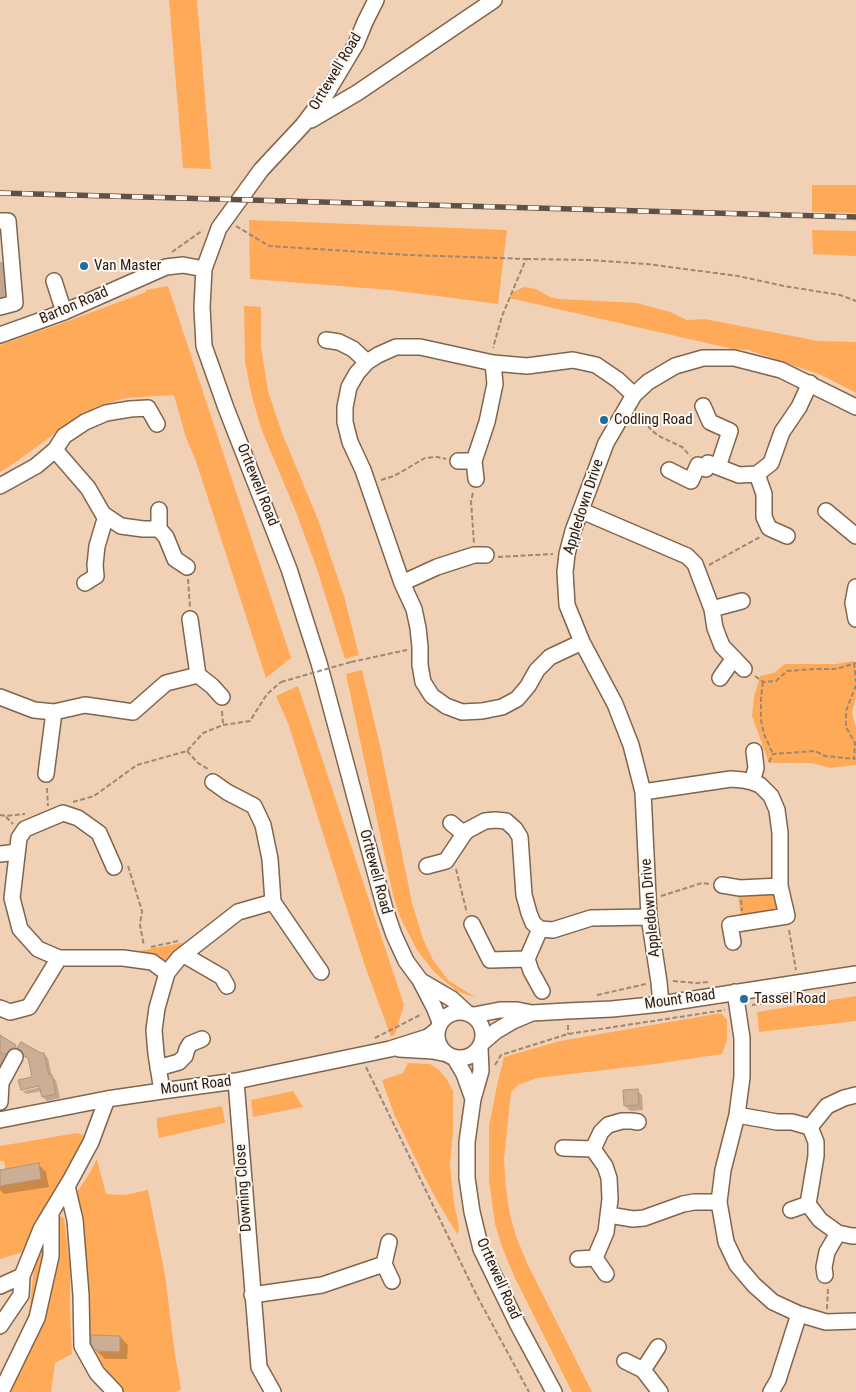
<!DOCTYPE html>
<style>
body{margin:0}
canvas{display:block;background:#f0d1b6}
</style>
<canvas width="856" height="1392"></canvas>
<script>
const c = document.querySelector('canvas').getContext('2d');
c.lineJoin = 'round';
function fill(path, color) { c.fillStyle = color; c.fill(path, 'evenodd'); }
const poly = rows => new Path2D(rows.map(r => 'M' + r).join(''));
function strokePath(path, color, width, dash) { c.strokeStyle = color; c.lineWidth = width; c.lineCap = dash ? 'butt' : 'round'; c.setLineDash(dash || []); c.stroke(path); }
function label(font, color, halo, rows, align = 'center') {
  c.font = font + ' "Roboto Condensed",sans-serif'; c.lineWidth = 4; c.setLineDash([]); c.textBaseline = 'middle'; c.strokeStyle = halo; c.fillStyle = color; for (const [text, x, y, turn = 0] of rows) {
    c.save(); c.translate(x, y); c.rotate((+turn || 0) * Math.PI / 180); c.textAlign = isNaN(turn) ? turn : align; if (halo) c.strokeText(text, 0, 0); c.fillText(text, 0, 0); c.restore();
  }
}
const green = poly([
 [169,0,197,0,211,169,183,168],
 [812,185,856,185,856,213,812,212],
 [249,220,507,230,498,304,391,290,250,279],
 [812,230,856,231,856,256,813,254],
 [168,286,291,658,266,678,196,461,186,438,174,395,126,398,101,405,62,428,19,460,0,472,0,345,60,324,146,292,146,290],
 [524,287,536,289,550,297,559,299,637,303,670,312,687,320,705,319,818,341,856,342,856,393,821,375,748,350,733,349,509,298,513,292],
 [244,306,261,307,261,347,268,391,282,433,319,522,333,564,344,596,359,655,345,659,317,569,296,512,265,438,259,422,250,388,245,361],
 [853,661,856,663,856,698,852,713,856,727,856,765,830,768,811,763,769,763,752,716,754,697,760,676,774,673,785,664,836,664],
 [362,670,381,750,412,903,423,939,433,960,448,980,476,998,457,991,435,973,417,950,400,917,393,895,346,674],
 [298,686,404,1005,395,1034,391,1037,365,966,288,723,276,696],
 [778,889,782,916,741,919,738,894],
 [192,941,166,972,113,956],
 [856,996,856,1021,759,1032,757,1012],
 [721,1013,727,1020,727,1040,722,1054,655,1064,537,1078,518,1085,511,1092,504,1159,506,1188,510,1215,516,1236,527,1263,592,1392,572,1392,515,1278,502,1247,495,1224,489,1180,489,1126,497,1086,504,1057,560,1041],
 [408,1063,430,1064,438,1069,446,1078,453,1091,453,1133,450,1165,454,1203,459,1227,458,1235,440,1206,424,1176,394,1114,382,1080,403,1073],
 [293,1091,303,1107,253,1117,251,1100],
 [222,1106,225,1123,159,1138,157,1126,157,1118],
 [77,1133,86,1136,29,1250,0,1259,0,1186,41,1179,39,1166,6,1172,4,1161,0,1161,0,1146],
 [97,1159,106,1194,125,1195,148,1190,165,1275,175,1355,181,1389,176,1392,109,1392,100,1387,91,1378,79,1352,74,1196,88,1176],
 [87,1335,120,1336,120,1352,82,1352],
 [59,1216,64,1218,70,1266,70,1311,72,1354,55,1363,51,1392,6,1392,25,1333,30,1305,35,1259,42,1242]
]);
const shadow = poly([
 [0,262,2,262,12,272,15,306,0,310],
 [0,1036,19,1049,41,1055,44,1054,48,1058,52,1077,56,1080,60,1098,47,1101,43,1097,42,1091,26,1094,23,1091,46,1086,45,1084,23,1089,23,1091,22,1090,33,1078,29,1059,20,1049,0,1073],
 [637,1090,642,1095,643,1110,630,1111,625,1106],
 [38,1164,46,1172,49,1187,4,1194,0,1190,0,1171],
 [120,1337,128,1345,127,1359,105,1359,97,1351]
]);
const building = poly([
 [0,1035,16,1045,14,1048,10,1049,5,1055,0,1052,0,1035],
 [21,1042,41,1053,44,1053,49,1075,52,1075,56,1094,42,1097,39,1086,21,1090,18,1080,32,1077,28,1058,24,1056,23,1052,17,1048,21,1042],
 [638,1089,639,1105,624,1106,623,1090,638,1089],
 [39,1163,41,1179,0,1186,0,1170,39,1163],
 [91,1335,120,1336,120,1352,96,1351,91,1343,91,1335]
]);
const path = poly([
 [236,226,269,246,409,255,526,259,502,316,493,348],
 [172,252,203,230],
 [526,259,589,260,647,264,738,276,784,286,840,295,856,301],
 [640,413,651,430,659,436,682,447,690,456],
 [381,480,394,476,425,458,437,457,446,459],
 [473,493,471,501,474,543],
 [498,557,553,554],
 [709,565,760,537],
 [188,579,190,607],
 [351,662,407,650],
 [854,663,856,682],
 [755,676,763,682,776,681,787,671,815,669,836,669,856,663],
 [763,682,761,697,761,720,764,734,773,754],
 [856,685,846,711,846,727,855,743,854,759,856,758],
 [222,711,223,724],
 [187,751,198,763,208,769],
 [769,762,773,754,815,751,825,756,854,759],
 [47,788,48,806],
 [73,802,94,796,137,765,187,751,203,733,223,725,250,721,267,694,281,682],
 [0,815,6,816,25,814],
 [6,817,13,824],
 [128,866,142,911,140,925,144,946],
 [456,869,467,913],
 [661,896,702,883,709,884],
 [741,900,742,911],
 [789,930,796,970],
 [151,947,178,941],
 [673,981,696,983,708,982],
 [597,995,646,984],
 [752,1005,764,1003],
 [568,1025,568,1034],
 [375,1038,422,1014],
 [495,1065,501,1055,568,1034,725,1010],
 [366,1067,477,1296,529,1392],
 [827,1309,828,1289]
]);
const minor = poly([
 [376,0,365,22,356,44,325,96,303,125,261,170,219,228,204,269,202,307,204,346,226,408,289,569,319,663,385,909,394,935,406,961,420,980,434,1007,440,1022],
 [311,120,357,93,494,0],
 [0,221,8,221,15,303,0,307],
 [54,281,64,312],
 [0,335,64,312,166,267,183,265,204,269],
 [326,340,339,342,353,349,367,362],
 [703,406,710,422,730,431,718,467],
 [55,450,88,488,103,514,121,526,143,529,159,529,166,537,175,559,187,567],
 [458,461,474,461,476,479],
 [474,461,487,422,495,384,493,363],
 [669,470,691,481,698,465,706,469,708,463,739,475,757,474,771,463,782,432,799,407,810,383],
 [757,474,764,494,764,517,769,528,787,536],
 [0,486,36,466,55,450,64,436,85,422,106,413,130,409,148,408,157,424],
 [582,511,687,556,695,564,712,609,715,628,722,646,744,669],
 [826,511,856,536],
 [159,529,159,510],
 [85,583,96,576,95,565,97,546,106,516],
 [402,583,437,567,474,555,486,555],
 [856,587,853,603,856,619],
 [712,609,742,601],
 [190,619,198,675,212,686,222,697],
 [582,642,550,657,537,670,528,686,517,699,502,707,482,711,462,712,446,706,432,696,423,682,420,665,420,647,418,628,414,609,402,583,363,470,350,442,345,422,345,407,349,387,357,373,367,362,378,355,396,347,420,347,493,363,527,366,573,360,596,365,618,380,634,395],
 [720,678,734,658],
 [0,697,34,710,54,712,85,705,133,712,166,683,198,675],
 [46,774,54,712],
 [213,782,227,792,254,806,263,825,270,859,273,902,321,972],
 [752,782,756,768,754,751],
 [643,792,731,779,743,780,752,782,760,785,771,796,777,810,780,833,780,886,787,916,730,925,733,942],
 [451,823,464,834],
 [0,854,17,852],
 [427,866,446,861,464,834,468,830,485,821,495,820,506,821,515,829,520,837,524,895,529,913,533,923,540,929],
 [114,867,99,833,78,818,63,813,25,829,19,838,12,898,20,929,38,949,59,958,123,958,152,962,167,973],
 [722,885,740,888,780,886],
 [472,924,490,960,527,959,531,971,542,991],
 [184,955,222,977,227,986],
 [527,959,540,929,553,930,591,918,649,917],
 [421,981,452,999,466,1012],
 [735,992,742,1038,742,1077,737,1115,723,1170,719,1202,726,1242,737,1265,754,1285,773,1302,799,1314,826,1322,856,1321],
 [661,1004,659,982,649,917,643,792,631,745,615,704,582,642,567,605,565,572,567,554,573,531,606,443,634,395,648,382,675,366,703,358,734,358,781,370,856,407],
 [0,1008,10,1012,29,1007,59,958],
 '437 1035a23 23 0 1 1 46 0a23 23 0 1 1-46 0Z',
 [474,1015,500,1010,517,1010,532,1013,567,1011,612,1009,661,1004,856,974],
 [482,1043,496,1031,513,1021,532,1013],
 [480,1048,481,1071,473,1099,467,1142,467,1178,472,1212,481,1249,518,1325,554,1392],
 [399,1049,433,1051,447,1054],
 [454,1057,464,1074,473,1099],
 [158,1068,179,1062,185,1056,187,1049,190,1044,202,1039],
 [236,1081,259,1367,273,1392],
 [162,1091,156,1054,154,1030,157,1008,167,973,179,958,238,912,273,902],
 [0,1102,1,1083,15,1057],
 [737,1115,777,1122,792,1122,810,1127,816,1142,816,1156,808,1204,820,1220,838,1233,852,1236,856,1236],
 [0,1120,107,1099,162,1091,236,1081,390,1049,428,1037,438,1029],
 [810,1127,827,1106,844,1098,856,1095],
 [563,1148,593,1149,601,1132,608,1125,622,1121,632,1121,638,1122],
 [593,1149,605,1166,609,1178,610,1199,606,1232,595,1258],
 [67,1186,75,1220,81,1295,82,1346,97,1373,115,1392],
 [791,1210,808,1204],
 [609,1215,633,1219,644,1218,683,1204,694,1202,719,1202],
 [389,1242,384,1264,392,1281],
 [578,1259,595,1258,606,1274],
 [825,1275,824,1267,827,1252,838,1233],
 [0,1286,22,1276],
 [252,1295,322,1285,384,1264],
 [0,1326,21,1295,22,1276,41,1229,70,1181,91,1142,107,1099],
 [625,1361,643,1370,658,1347],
 [643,1370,660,1392],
 [1,1392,37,1318,51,1256,51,1215],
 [771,1392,778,1380,799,1314]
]);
const rail = poly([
 [0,193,856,217]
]);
const pathBridge = poly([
 [281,682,351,662]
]);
const markers = [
 [84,266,5,"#206d9f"],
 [604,420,5,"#206d9f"],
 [744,999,5,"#206d9f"]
];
const streetNames = [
 ["Orttewell Road",336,72,-59],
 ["Barton Road",74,306,-23],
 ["Orttewell Road",257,485,68],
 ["Appledown Drive",584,507,-72],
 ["Orttewell Road",375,872,75],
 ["Appledown Drive",651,908,-95],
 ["Mount Road",680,1000,-8],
 ["Mount Road",196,1086,-7],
 ["Downing Close",244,1188,-94],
 ["Orttewell Road",498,1279,66]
];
const poiNames = [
 ["Van Master",94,266],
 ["Codling Road",614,420],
 ["Tassel Road",754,999]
];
fill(green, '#ffaa58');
fill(shadow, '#0003');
fill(building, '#ccae94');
strokePath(building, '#b1947a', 1);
strokePath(minor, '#80654d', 18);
strokePath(path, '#9e8773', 2, [5, 2.5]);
strokePath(minor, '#fff', 15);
strokePath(rail, '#625142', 5.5);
strokePath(rail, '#fdf7f1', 4, [11]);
strokePath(pathBridge, '#9e8773', 2, [5, 2.5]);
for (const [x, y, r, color] of markers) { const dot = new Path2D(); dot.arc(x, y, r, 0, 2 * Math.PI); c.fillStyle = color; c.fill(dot); strokePath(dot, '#fdf7f1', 2); }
label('15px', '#271b12', '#fdf7f1', streetNames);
label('15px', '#271b12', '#fdf7f1', poiNames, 'left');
</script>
